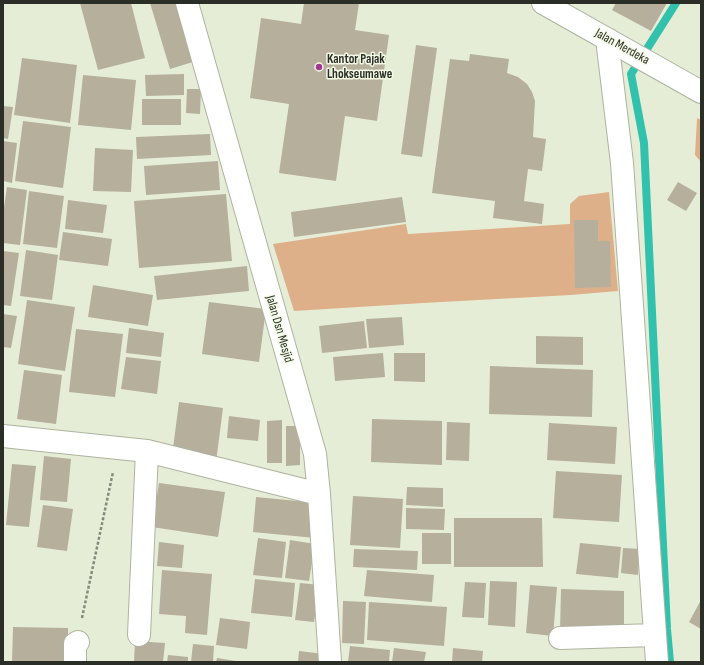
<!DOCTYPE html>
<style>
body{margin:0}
#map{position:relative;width:704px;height:665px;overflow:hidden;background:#e6edd7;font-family:"Sofia Sans Condensed",sans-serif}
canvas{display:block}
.frame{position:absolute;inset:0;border:4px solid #2b2e26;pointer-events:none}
</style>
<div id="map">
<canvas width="704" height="665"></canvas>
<div class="frame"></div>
</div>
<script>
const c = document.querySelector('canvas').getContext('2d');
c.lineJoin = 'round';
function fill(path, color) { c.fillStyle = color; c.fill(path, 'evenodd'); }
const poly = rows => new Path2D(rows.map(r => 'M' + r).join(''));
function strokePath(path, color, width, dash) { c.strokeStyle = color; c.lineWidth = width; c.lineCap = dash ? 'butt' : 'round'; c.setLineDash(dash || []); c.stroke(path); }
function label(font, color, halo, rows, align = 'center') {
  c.font = font + ' "Sofia Sans Condensed",sans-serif'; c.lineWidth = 3; c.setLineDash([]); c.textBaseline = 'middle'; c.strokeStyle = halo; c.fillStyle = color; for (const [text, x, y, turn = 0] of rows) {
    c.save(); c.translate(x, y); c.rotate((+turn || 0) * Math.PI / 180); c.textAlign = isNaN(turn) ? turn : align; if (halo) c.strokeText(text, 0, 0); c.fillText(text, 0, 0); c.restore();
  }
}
const green = poly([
 [697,118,701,120,701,162,695,155],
 [609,192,618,291,571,295,423,303,294,311,273,244,406,224,408,234,570,224,570,204,579,196]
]);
const stream = poly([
 [670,662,667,629,644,143,631,74,676,3]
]);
const building = poly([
 [80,3,131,3,145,58,98,70],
 [150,3,179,3,196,61,170,69],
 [304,3,359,3,355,30,389,35,377,121,345,116,336,181,279,173,289,104,250,98,261,18,301,24],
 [616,3,667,3,651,31,612,10],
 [416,45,437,48,422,157,401,154],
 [470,54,509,59,507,73,518,77,527,84,532,92,535,101,533,137,546,139,542,171,528,169,524,201,544,204,542,224,493,218,495,201,432,193,450,59,469,61],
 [22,58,77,65,70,123,14,115],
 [184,74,184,95,146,96,145,75],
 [83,75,136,80,131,130,78,125],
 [187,89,201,89,200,114,186,113],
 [142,99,181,99,181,125,142,125],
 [3,106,13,107,8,139,3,138],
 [23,121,71,127,63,188,15,181],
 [210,134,211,155,137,159,136,137],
 [3,141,17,143,12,183,3,181],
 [95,148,133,150,131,192,93,191],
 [218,161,220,190,146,195,144,166],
 [678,182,697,193,686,211,667,200],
 [7,187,27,190,20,245,3,243,3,214],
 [29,191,64,196,57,248,23,244],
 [226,194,232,261,139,268,134,201],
 [402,197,406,222,294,237,291,212],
 [68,200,107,205,103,233,65,229],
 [574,220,598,220,598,241,610,241,611,287,575,288],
 [63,232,112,239,108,266,59,260],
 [26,250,58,255,52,300,20,296],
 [3,251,19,253,11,306,3,305],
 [247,266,249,291,157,300,154,276],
 [93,285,153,295,148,326,88,317],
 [27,300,75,307,65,371,18,364],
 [209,302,266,309,259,362,202,354],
 [3,314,17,316,11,348,3,347],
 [402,317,404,345,369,348,366,319],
 [364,321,367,348,322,353,319,326],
 [129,328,164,333,161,357,126,353],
 [76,329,123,334,115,397,69,392],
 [536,336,583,337,583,365,536,364],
 [383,353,385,377,335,381,333,357],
 [394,353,425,353,425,382,394,381],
 [126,357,161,361,157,394,121,389],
 [490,366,593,370,592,417,489,414],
 [24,370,62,375,56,424,17,419],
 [179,402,223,408,216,462,172,456],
 [229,416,260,420,258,441,227,438],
 [372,419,442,421,442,465,371,462],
 [282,420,282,463,267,463,267,421],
 [447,422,470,423,469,461,446,460],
 [549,423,617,427,615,464,547,460],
 [286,426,300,426,300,465,286,466],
 [44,456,71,459,67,502,40,500],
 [12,464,36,466,29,527,6,525],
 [556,471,622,475,619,522,553,518],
 [159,483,225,492,218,537,152,527],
 [407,487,443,488,443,507,406,505],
 [353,496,403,499,400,548,350,545],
 [256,497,318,503,315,538,253,532],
 [43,505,73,509,67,551,37,547],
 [406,508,445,509,444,530,406,529],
 [454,518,542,518,543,567,454,567],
 [422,533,451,533,451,564,422,564],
 [258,538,286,542,282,578,253,575],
 [290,540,315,544,309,581,285,578],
 [159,542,184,545,182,568,157,566],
 [580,543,621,547,618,578,576,574],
 [623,548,640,549,638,575,621,573],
 [354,549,418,551,417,570,353,567],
 [162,570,212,574,207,635,185,633,186,616,159,614],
 [367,570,434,575,432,602,364,596],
 [255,579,295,583,292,617,251,613],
 [490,581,517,582,515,627,488,625],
 [465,582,486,583,484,618,462,617],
 [300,583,320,585,314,622,295,620],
 [530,585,557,587,553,636,526,633],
 [561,589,624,591,624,635,560,633],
 [701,600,701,629,689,622],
 [343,601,366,602,364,644,342,643],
 [369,602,447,607,444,646,367,640],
 [220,618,250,622,247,649,216,645],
 [13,627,68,628,68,662,12,662],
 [135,641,165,643,163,662,134,662],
 [193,644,214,646,213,662,191,662],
 [350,646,390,650,389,662,348,662],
 [394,648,426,652,424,662,392,662],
 [453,648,483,651,482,662,452,662],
 [299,651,324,654,323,662,298,662],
 [168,655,188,657,188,662,167,662],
 [217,658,236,661,236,662,216,662]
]);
const path = poly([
 [82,618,113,472]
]);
const street = poly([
 [187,3,315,454,319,494,330,662],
 [607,39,622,163,657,662],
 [3,436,147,451,319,494],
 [139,635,147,451],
 [560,638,655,635],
 [75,662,75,644,78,642]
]);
const secondary = poly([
 [543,3,701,92]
]);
const markers = [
 [319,67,4,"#a43694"]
];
const streetNames = [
 ["Jalan Merdeka",622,47,29],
 ["Jalan Dsn Mesjid",279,329,74]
];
const poiNames = [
 ["Kantor Pajak",327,60],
 ["Lhokseumawe",327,75]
];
fill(green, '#deb089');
strokePath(stream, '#32c1ad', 8);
fill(building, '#b5af9b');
strokePath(street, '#adb39f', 24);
strokePath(secondary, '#adb39f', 24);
strokePath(path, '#84897a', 2.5, [3, 2]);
strokePath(street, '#fff', 22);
strokePath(secondary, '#fff', 22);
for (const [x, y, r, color] of markers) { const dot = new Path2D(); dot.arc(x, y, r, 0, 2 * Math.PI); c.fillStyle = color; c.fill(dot); strokePath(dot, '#f3fae5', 1.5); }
label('13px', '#2b2e26', '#f3fae5', streetNames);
label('bold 13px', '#2b2e26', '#f3fae5', poiNames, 'left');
</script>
